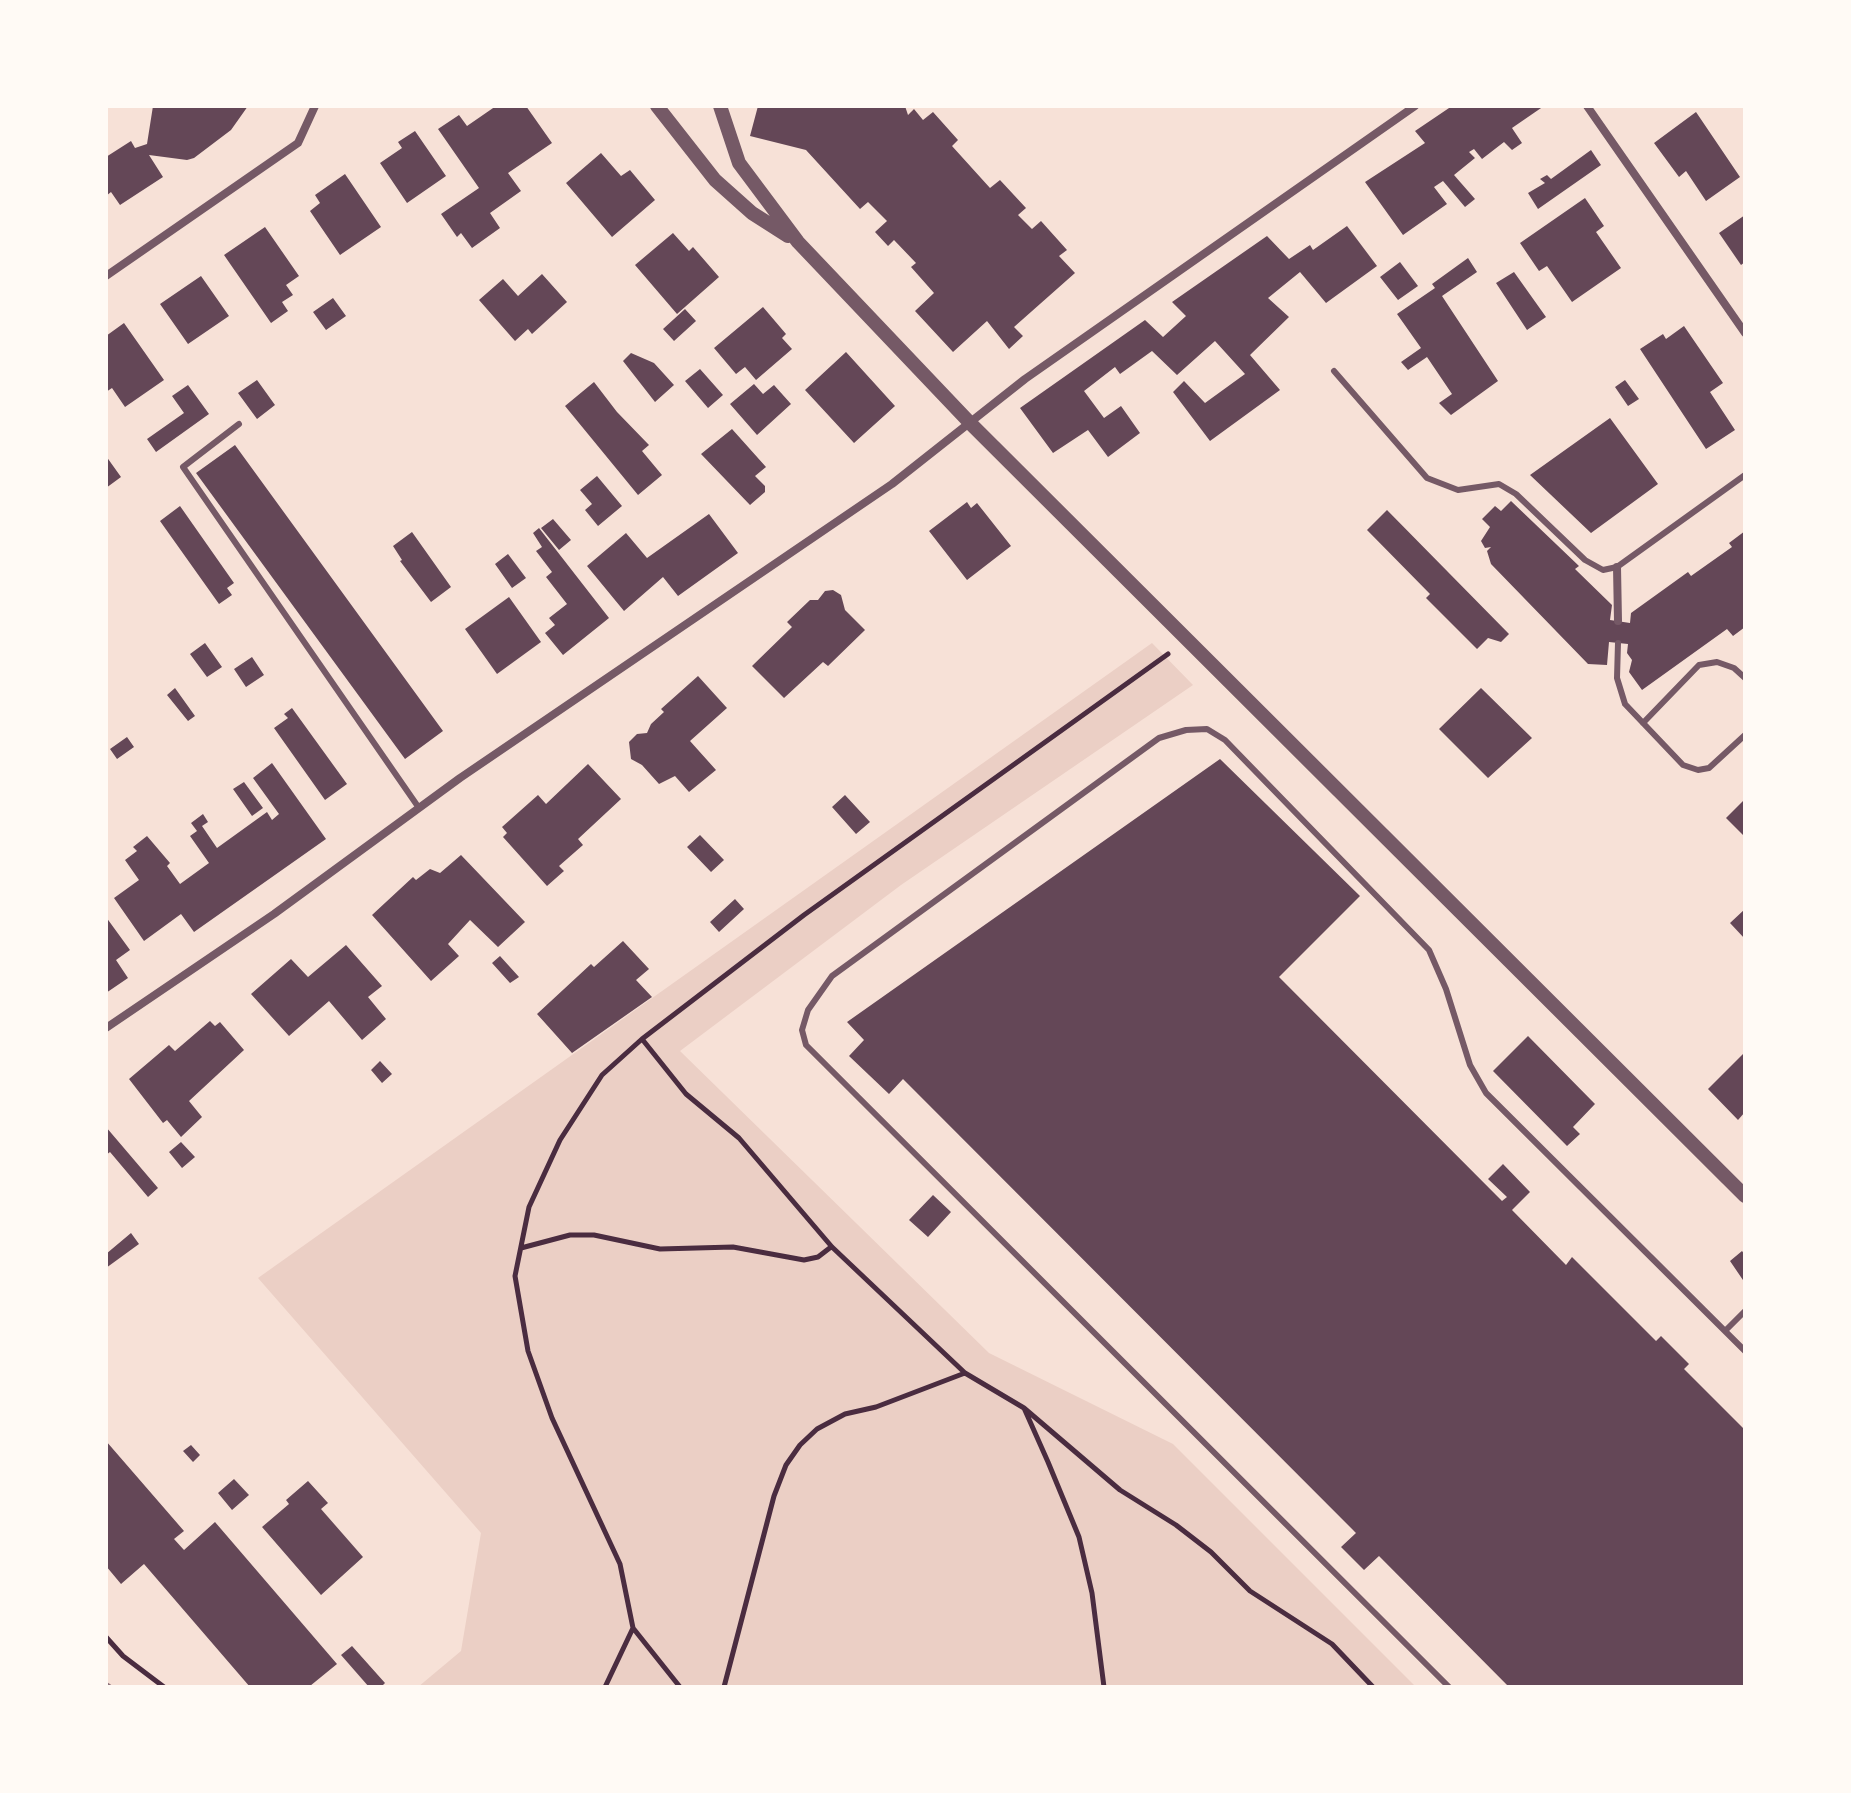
<!DOCTYPE html>
<style>
body{margin:0}
#map{position:relative;width:1851px;height:1793px;overflow:hidden;background:#f7e1d7;font-family:Ubuntu,sans-serif}
canvas{display:block}
.frame{position:absolute;inset:0;border:108px solid #fffaf5;pointer-events:none}
</style>
<div id="map">
<canvas width="1851" height="1793"></canvas>
<div class="frame"></div>
</div>
<script>
const c = document.querySelector('canvas').getContext('2d');
c.lineJoin = 'round';
function fill(path, color) { c.fillStyle = color; c.fill(path, 'evenodd'); }
const poly = rows => new Path2D(rows.map(r => 'M' + r).join(''));
function strokePath(path, color, width, dash) { c.strokeStyle = color; c.lineWidth = width; c.lineCap = dash ? 'butt' : 'round'; c.setLineDash(dash || []); c.stroke(path); }
const green = poly([
 [1152,643,1193,685,901,885,680,1051,989,1353,1173,1444,1416,1687,418,1687,461,1651,481,1533,258,1278]
]);
const building = poly([
 [153,106,248,106,231,130,194,158,187,160,149,155,163,177,120,205,111,192,106,196,106,157,131,141,135,148,147,144],
 [496,106,526,106,552,143,508,173,521,191,490,213,500,228,472,248,461,233,457,237,441,214,479,188,438,129,459,115,467,126],
 [758,106,905,106,908,115,914,109,923,120,933,112,958,140,952,146,990,188,1000,180,1026,208,1018,215,1032,229,1041,221,1067,250,1059,256,1075,273,1014,327,1023,336,1009,349,987,321,953,352,915,311,934,293,911,267,916,263,894,240,888,246,875,232,887,221,868,202,860,209,806,150,750,136],
 [1452,106,1544,106,1512,128,1522,143,1512,150,1504,142,1482,159,1474,149,1469,152,1475,158,1454,175,1475,199,1465,207,1443,181,1434,187,1447,204,1403,235,1365,182,1425,143,1415,131],
 [1696,112,1740,177,1706,201,1686,171,1679,177,1654,143],
 [415,131,446,176,407,203,380,163,402,148,398,142],
 [1591,150,1601,165,1538,209,1528,193,1545,183,1540,179,1547,175,1551,179],
 [601,153,621,176,630,170,655,200,612,237,566,183],
 [345,174,381,227,340,255,310,211,320,203,315,195],
 [1585,198,1604,226,1596,232,1621,268,1572,302,1547,266,1539,271,1520,243],
 [1745,215,1745,262,1741,265,1719,233],
 [1347,226,1377,266,1326,303,1300,272,1268,298,1289,317,1250,355,1280,390,1210,441,1173,392,1184,381,1205,403,1245,374,1215,341,1177,375,1152,351,1120,374,1115,367,1084,391,1104,418,1121,406,1140,433,1108,457,1088,430,1053,453,1020,408,1145,320,1163,337,1186,316,1172,302,1267,236,1289,259,1310,245,1313,250],
 [265,227,299,276,286,285,293,295,282,302,288,311,271,323,224,255],
 [673,233,689,251,693,247,719,277,677,314,635,265],
 [1468,258,1477,272,1442,296,1498,381,1451,415,1439,403,1452,394,1427,357,1408,370,1401,362,1421,348,1397,314,1435,288,1432,284],
 [1400,262,1418,286,1398,300,1380,277],
 [1514,272,1546,317,1527,330,1496,283],
 [542,274,567,302,532,334,528,329,515,341,479,300,503,279,518,296],
 [201,276,229,316,188,344,160,304],
 [333,298,346,316,326,330,313,312],
 [763,307,786,334,782,338,792,349,756,380,745,367,736,374,714,348],
 [685,309,696,321,674,341,663,329],
 [124,323,164,380,125,407,112,388,106,392,106,336],
 [1684,326,1723,383,1710,392,1735,430,1706,449,1640,349,1663,334,1666,339],
 [846,352,895,406,854,443,805,390],
 [631,353,654,363,674,385,655,402,623,361],
 [700,369,723,395,708,408,685,381],
 [257,380,275,405,257,419,238,393],
 [1625,380,1639,399,1628,406,1615,387],
 [594,382,617,412,649,445,642,451,662,475,638,495,565,406],
 [754,384,763,394,774,385,791,404,757,435,730,404],
 [188,385,209,414,156,452,147,439,184,413,172,396],
 [1610,418,1658,484,1591,533,1530,475],
 [732,429,766,467,755,476,765,486,765,492,750,505,701,454],
 [235,445,443,731,405,759,196,473],
 [106,456,121,477,106,488],
 [597,476,622,506,598,526,585,510,592,504,580,490],
 [1511,501,1579,566,1575,569,1612,605,1610,620,1630,623,1631,613,1688,572,1691,576,1732,547,1729,543,1745,531,1745,627,1733,636,1727,629,1642,690,1629,672,1632,660,1627,653,1628,644,1609,642,1607,665,1588,664,1491,564,1487,551,1491,547,1485,548,1481,541,1490,527,1482,519,1495,506,1501,511],
 [967,502,971,508,977,503,1011,546,967,580,929,531],
 [180,506,234,583,227,588,232,595,219,604,160,521],
 [1387,510,1509,634,1501,642,1488,638,1477,649,1426,598,1430,594,1367,530],
 [709,514,738,553,678,596,663,577,624,611,587,566,626,533,647,558],
 [553,519,571,540,559,550,541,528],
 [539,528,609,618,563,655,545,633,555,625,549,618,567,604,546,577,552,572,536,551,542,547,533,533],
 [412,532,451,587,431,602,400,561,402,560,393,546],
 [508,554,526,578,512,588,495,564],
 [833,590,841,595,845,610,865,630,828,666,823,662,784,698,752,666,792,627,787,622,810,600,818,600,825,591],
 [509,597,541,642,497,674,465,629],
 [205,643,222,667,207,677,190,654],
 [252,657,264,675,246,687,234,669],
 [698,676,727,708,690,741,716,770,689,792,675,776,659,784,642,765,631,759,629,742,637,734,647,733,651,724,664,712,661,709],
 [175,688,195,716,188,721,167,695],
 [1481,688,1532,738,1488,778,1439,729],
 [292,708,347,784,325,800,274,728,288,718,284,714],
 [127,737,134,747,117,759,110,749],
 [1220,759,1360,896,1279,977,1502,1201,1507,1197,1488,1179,1503,1164,1530,1192,1512,1210,1566,1265,1572,1257,1656,1341,1661,1336,1689,1364,1684,1369,1745,1430,1745,1687,1509,1687,1379,1556,1364,1570,1341,1547,1356,1533,903,1079,889,1094,849,1056,864,1040,847,1022],
 [272,763,326,839,194,932,181,914,144,941,114,898,139,880,125,860,137,851,133,847,147,836,170,863,167,866,180,884,209,863,190,836,197,831,191,823,203,814,208,822,202,826,217,848,267,812,272,820,279,814,253,778],
 [588,764,621,799,578,839,583,845,559,866,564,871,547,886,503,837,507,833,502,827,538,795,546,804],
 [244,782,263,808,252,816,233,789],
 [845,795,870,822,856,834,832,807],
 [1745,799,1745,837,1726,818],
 [700,835,724,860,711,872,687,847],
 [461,855,525,922,498,947,470,920,448,944,459,956,431,981,372,915,413,877,416,880,430,869,440,873],
 [735,899,744,909,719,932,710,922],
 [1745,909,1745,939,1730,923],
 [106,917,130,950,116,960,128,978,106,993],
 [623,941,649,969,636,980,652,997,572,1053,537,1014,591,964,594,967],
 [346,945,382,986,368,997,386,1019,362,1040,329,1001,289,1036,251,994,291,959,308,977],
 [500,956,519,977,510,983,492,963],
 [210,1021,215,1026,220,1022,244,1050,189,1101,202,1117,181,1137,167,1120,163,1123,129,1079,169,1045,175,1051],
 [1528,1036,1595,1104,1573,1127,1580,1134,1567,1146,1493,1071],
 [1745,1052,1745,1112,1738,1120,1708,1089],
 [380,1061,392,1074,382,1083,371,1070],
 [106,1127,158,1188,148,1197,110,1152,106,1155],
 [181,1142,195,1157,182,1168,169,1152],
 [933,1195,951,1212,928,1237,909,1220],
 [131,1233,139,1244,106,1268,106,1254],
 [1742,1251,1745,1255,1745,1283,1730,1261],
 [106,1441,184,1531,174,1539,184,1550,215,1522,337,1664,310,1686,250,1687,144,1564,121,1584,106,1566],
 [191,1445,200,1455,193,1462,183,1451],
 [234,1479,249,1495,232,1510,218,1493],
 [308,1481,328,1503,321,1509,363,1557,321,1595,262,1527,289,1504,286,1500],
 [352,1646,385,1683,381,1687,369,1687,341,1655]
]);
const path = poly([
 [642,1039,686,1094,739,1138,832,1247,965,1373,876,1407,845,1414,817,1429,800,1445,786,1465,774,1496,724,1687],
 [521,1248,570,1235,594,1235,660,1249,733,1247,804,1260,818,1257,831,1247],
 [965,1373,1024,1408,1048,1462,1079,1537,1092,1593,1104,1687],
 [1024,1408,1120,1490,1176,1525,1211,1552,1250,1591,1332,1644,1373,1687],
 [633,1628,680,1687],
 [106,1637,123,1656,164,1687],
 [605,1687,633,1628,620,1564,552,1418,528,1351,515,1276,529,1207,560,1140,602,1075,642,1039,804,915,1168,654]
]);
const service = poly([
 [1334,371,1427,478,1458,490,1499,484,1516,494,1585,560,1603,570,1617,567,1745,475],
 [239,424,183,467,419,808],
 [1618,643,1617,678,1625,704,1683,765,1698,770,1709,768,1745,735],
 [1643,723,1699,665,1717,662,1734,668,1745,678],
 [1725,1331,1745,1311],
 [1449,1687,806,1045,802,1030,808,1010,832,976,1159,738,1186,730,1207,729,1225,740,1429,950,1446,989,1470,1065,1486,1093,1745,1351]
]);
const minor = poly([
 [1587,106,1745,333],
 [106,276,298,143,315,106],
 [1617,567,1618,621],
 [106,1028,274,914,460,778,892,484,1025,379,1415,106]
]);
const tertiary = poly([
 [657,106,715,180,752,213,788,236],
 [720,106,739,163,798,242,971,424,1745,1196]
]);
const rail = poly([
 [106,1685,109,1687]
]);
fill(green, '#ebcfc5');
fill(building, '#644757');
strokePath(path, '#4a2c40', 5);
strokePath(service, '#755966', 6);
strokePath(minor, '#755966', 8);
strokePath(tertiary, '#755966', 14);
strokePath(rail, '#8f747c', 6);
</script>
